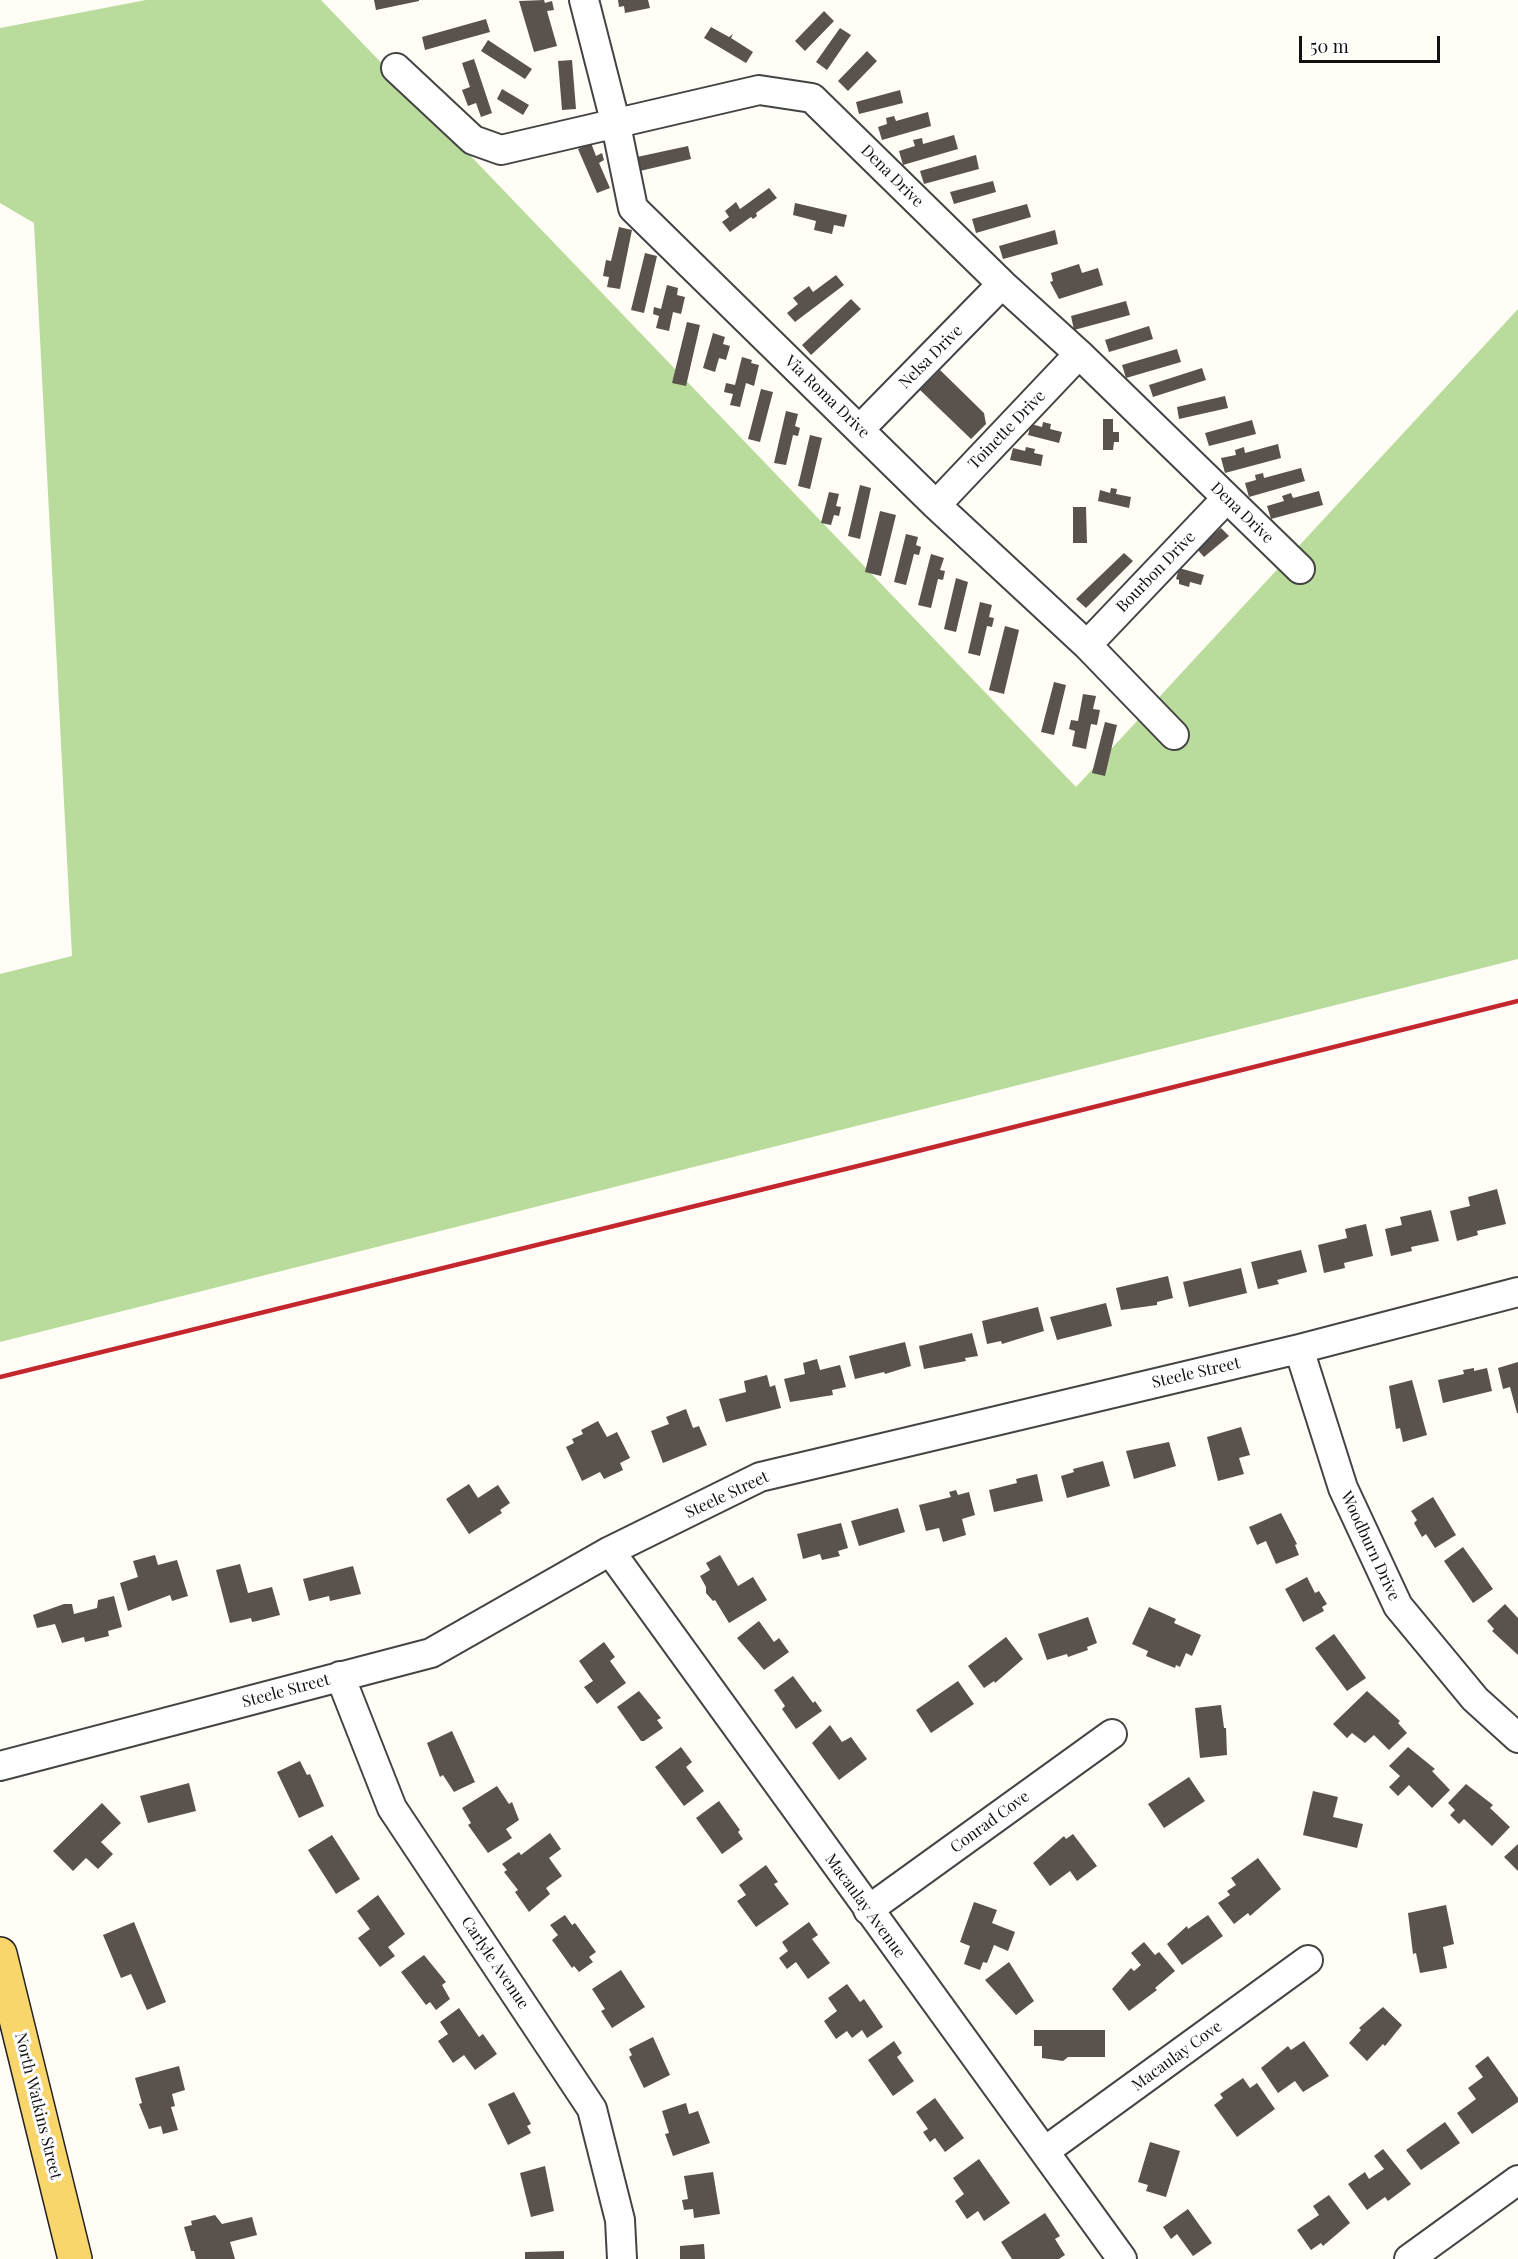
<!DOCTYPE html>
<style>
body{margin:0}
#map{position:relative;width:1518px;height:2259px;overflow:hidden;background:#fffdf5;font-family:"Playfair Display",serif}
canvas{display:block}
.scale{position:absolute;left:1299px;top:36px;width:141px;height:27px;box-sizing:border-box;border:3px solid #111;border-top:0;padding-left:8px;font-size:18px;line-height:21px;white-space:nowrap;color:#111;-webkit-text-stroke:4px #fff;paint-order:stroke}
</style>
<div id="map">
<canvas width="1518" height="2259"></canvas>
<div class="scale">50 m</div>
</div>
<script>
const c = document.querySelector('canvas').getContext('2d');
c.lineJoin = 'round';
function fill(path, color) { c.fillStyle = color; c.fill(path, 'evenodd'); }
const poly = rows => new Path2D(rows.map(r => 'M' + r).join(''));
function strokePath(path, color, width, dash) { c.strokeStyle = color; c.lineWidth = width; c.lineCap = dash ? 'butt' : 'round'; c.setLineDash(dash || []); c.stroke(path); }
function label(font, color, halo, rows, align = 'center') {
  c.font = font + ' "Playfair Display",serif'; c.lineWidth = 6; c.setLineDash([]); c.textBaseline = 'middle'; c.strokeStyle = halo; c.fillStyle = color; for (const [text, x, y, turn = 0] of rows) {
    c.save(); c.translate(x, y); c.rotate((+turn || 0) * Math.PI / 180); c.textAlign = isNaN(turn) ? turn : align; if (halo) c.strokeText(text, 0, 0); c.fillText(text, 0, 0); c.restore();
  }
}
const forest = poly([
 [146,0,321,0,1076,787,1518,309,1518,959,0,1342,0,974,72,956,34,223,0,203,0,28]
]);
const building = poly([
 [374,0,419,0,419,1,376,10],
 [544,0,545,3,552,1,554,10,547,11,557,46,534,52,519,1],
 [618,0,648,0,650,8,625,13,624,6,619,7],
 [824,11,834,21,805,51,795,41],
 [486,19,490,32,425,50,422,37],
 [711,27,729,37,733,34,731,38,753,52,746,63,704,38],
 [840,28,851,35,827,70,816,62],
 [488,40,532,69,525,79,481,51],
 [867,51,877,61,848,91,838,81],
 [474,59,492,113,481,117,476,103,468,106,462,90,470,87,462,63],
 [572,60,576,109,562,110,558,61],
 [502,89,529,105,523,115,497,99],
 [900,90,903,103,859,114,856,102],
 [928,112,931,126,882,140,878,127,887,124,886,118,894,116,896,121],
 [954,135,958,149,903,165,899,151,915,146,913,140,922,138,923,144],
 [591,143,596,156,602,153,604,160,599,163,610,188,597,193,578,149],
 [688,146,691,159,640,171,637,157],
 [976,155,979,169,924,184,920,171],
 [993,181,996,192,954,204,950,192],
 [769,188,777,198,756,213,757,216,753,219,751,217,730,232,722,222,729,217,725,211,736,202,740,209],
 [795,203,847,215,844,227,834,225,832,234,814,230,816,221,793,215],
 [1027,204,1031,217,976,233,972,219],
 [619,227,632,230,620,289,607,287,609,277,603,276,606,260,611,261],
 [1055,230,1058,244,1003,259,999,246],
 [645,253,657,256,644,313,631,310],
 [1079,264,1082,273,1098,268,1103,285,1059,299,1050,282,1053,281,1051,273],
 [836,275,844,285,795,322,787,313,798,304,793,298,809,286,813,292],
 [667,285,678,288,677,295,685,297,681,314,673,312,669,331,656,328,659,316,653,314,654,307,661,309],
 [851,299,861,309,811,355,802,345],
 [1126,301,1130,315,1074,330,1071,316],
 [687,322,700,325,686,386,672,383],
 [1149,326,1153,339,1109,352,1105,340],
 [713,333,725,337,723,344,730,346,726,360,719,358,715,372,703,368],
 [1177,349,1181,362,1126,378,1122,365],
 [742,357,752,360,751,363,759,365,754,386,746,383,740,407,730,405,733,394,724,392,726,383,735,385],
 [1202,368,1206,380,1153,397,1149,385],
 [940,370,984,413,986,424,971,439,920,390],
 [761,389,773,392,760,442,748,439],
 [1225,396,1228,408,1179,419,1177,407],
 [786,411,798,414,795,426,800,428,798,436,793,435,786,465,774,463],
 [1103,419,1113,419,1113,432,1119,432,1119,442,1114,442,1113,450,1103,450],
 [1252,420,1256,434,1209,446,1205,433],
 [1043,422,1051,424,1050,429,1062,432,1059,443,1028,435,1031,424,1042,427],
 [810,435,822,438,810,489,798,486],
 [1278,444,1281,458,1225,473,1221,458,1236,455,1235,450,1244,447,1245,453],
 [1026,447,1035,449,1034,453,1043,455,1041,466,1010,460,1013,448,1025,451],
 [1301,468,1305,481,1249,497,1245,483,1256,480,1255,475,1263,473,1264,478],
 [860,485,871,488,860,539,848,536],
 [1111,488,1117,489,1116,494,1131,497,1129,508,1098,501,1100,490,1110,493],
 [1319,491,1323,505,1271,519,1267,506,1284,501,1282,496,1291,493,1293,498],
 [829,492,839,494,836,506,841,507,839,516,834,515,831,525,821,523],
 [1073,507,1086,507,1087,543,1073,543],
 [880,511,896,515,881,576,865,572],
 [1221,528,1229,536,1204,557,1197,549],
 [906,534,918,537,916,545,921,547,919,555,914,554,906,585,894,582],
 [1124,553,1133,561,1086,608,1076,599],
 [931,554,944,558,940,570,945,571,943,580,938,579,931,608,918,605],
 [1179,568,1204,575,1201,585,1190,582,1189,587,1179,584,1179,580,1176,579],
 [956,578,968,582,956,632,944,629],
 [980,602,992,605,989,617,994,618,992,627,987,626,980,656,968,653],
 [1005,626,1019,630,1004,694,989,690],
 [1054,682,1066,685,1054,735,1041,732],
 [1083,694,1096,696,1093,709,1100,710,1097,725,1091,724,1086,749,1072,746,1075,731,1069,729,1071,720,1078,721],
 [1105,722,1117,725,1105,776,1092,773],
 [1497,1189,1506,1224,1477,1231,1478,1235,1457,1241,1450,1211,1470,1206,1468,1197],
 [1431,1210,1439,1241,1411,1247,1412,1251,1391,1256,1385,1229,1402,1225,1400,1217],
 [1366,1224,1373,1256,1344,1263,1345,1268,1324,1273,1318,1245,1347,1238,1345,1229],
 [1301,1250,1307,1272,1277,1280,1279,1284,1258,1289,1251,1262],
 [1241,1268,1247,1293,1189,1307,1183,1282],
 [1168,1276,1173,1298,1157,1302,1157,1305,1121,1310,1116,1288],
 [1106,1303,1112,1326,1057,1340,1050,1317],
 [1038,1307,1044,1331,1002,1344,1001,1341,987,1344,982,1321],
 [972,1333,978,1356,965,1358,966,1361,924,1369,919,1346],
 [905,1342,911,1366,885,1374,884,1372,855,1379,849,1356],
 [817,1359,820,1370,840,1365,846,1387,832,1390,833,1395,790,1402,784,1379,805,1374,803,1363],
 [1518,1362,1518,1413,1517,1413,1510,1387,1503,1389,1498,1368],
 [1474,1368,1474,1371,1487,1368,1492,1391,1443,1403,1438,1380,1464,1374,1463,1370],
 [767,1375,770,1387,775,1385,781,1408,726,1422,719,1399,746,1392,744,1381],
 [1412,1380,1427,1435,1403,1442,1400,1428,1396,1429,1389,1386],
 [686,1409,693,1428,699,1426,707,1445,663,1463,651,1431,669,1424,666,1417],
 [598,1421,607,1437,617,1432,630,1458,620,1463,623,1470,604,1479,600,1472,582,1481,566,1447,574,1443,572,1439,583,1434,581,1430],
 [1241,1427,1250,1455,1239,1458,1244,1474,1218,1481,1207,1437],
 [1169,1442,1176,1466,1134,1479,1126,1451],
 [1103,1461,1110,1486,1067,1498,1061,1476,1074,1472,1073,1469],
 [1037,1474,1043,1501,994,1512,989,1490,1017,1483,1016,1479],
 [469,1484,478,1498,498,1485,510,1503,500,1510,502,1513,469,1534,446,1499],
 [956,1490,958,1495,969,1492,975,1515,962,1519,966,1535,943,1542,939,1528,926,1531,919,1505,951,1497,949,1492],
 [1433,1497,1456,1535,1435,1548,1426,1534,1422,1537,1414,1523,1417,1520,1411,1511],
 [898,1508,905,1532,859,1546,851,1521],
 [1281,1513,1297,1544,1295,1545,1299,1555,1276,1564,1266,1541,1257,1545,1249,1527],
 [841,1523,848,1548,838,1551,840,1556,822,1560,820,1554,803,1559,797,1534],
 [1463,1547,1493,1589,1473,1603,1444,1561],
 [155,1555,158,1565,177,1560,188,1596,172,1601,170,1595,128,1611,120,1583,138,1577,133,1561],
 [720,1555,738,1586,753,1577,767,1600,729,1623,715,1600,713,1601,706,1593,706,1587,700,1576,710,1570,706,1563],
 [240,1564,248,1593,272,1587,280,1615,257,1621,252,1622,251,1618,230,1623,216,1570],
 [353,1566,361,1594,330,1601,329,1596,309,1601,303,1579],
 [1307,1577,1315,1593,1319,1591,1327,1604,1322,1607,1324,1611,1303,1622,1285,1589],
 [114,1596,122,1627,108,1631,109,1636,85,1642,84,1637,62,1643,55,1624,37,1628,33,1615,64,1604,72,1604,74,1614,97,1608,98,1600],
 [1505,1604,1518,1618,1518,1655,1492,1631,1494,1629,1487,1621],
 [1149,1607,1176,1619,1174,1623,1201,1635,1192,1656,1186,1653,1180,1667,1176,1665,1175,1668,1146,1656,1148,1651,1132,1644],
 [1088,1617,1097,1643,1087,1647,1088,1650,1068,1657,1067,1654,1047,1660,1038,1634],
 [759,1621,774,1642,779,1638,789,1652,764,1670,737,1638],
 [1334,1634,1366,1678,1347,1691,1315,1648],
 [1006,1637,1023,1659,995,1683,994,1681,984,1688,968,1666],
 [604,1642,615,1657,610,1661,626,1683,597,1704,584,1687,593,1681,579,1661],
 [793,1676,813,1703,815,1701,822,1711,796,1729,782,1709,785,1706,774,1690],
 [958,1681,974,1704,931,1733,916,1710],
 [639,1691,661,1718,657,1720,663,1728,644,1741,641,1741,617,1707],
 [1367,1691,1400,1721,1398,1723,1407,1733,1389,1750,1374,1735,1365,1743,1352,1733,1347,1738,1333,1724],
 [1221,1705,1224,1728,1226,1728,1227,1755,1200,1758,1195,1708],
 [830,1725,842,1742,851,1737,867,1759,839,1780,812,1743],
 [452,1731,475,1782,454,1792,443,1775,440,1777,427,1743],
 [681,1747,692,1762,686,1767,704,1791,684,1806,655,1767],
 [1408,1747,1435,1769,1432,1771,1450,1790,1432,1808,1409,1785,1398,1796,1389,1787,1400,1776,1389,1766],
 [300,1761,307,1775,310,1774,324,1806,299,1818,277,1772],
 [1189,1777,1205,1801,1164,1828,1148,1804],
 [189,1783,196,1811,148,1823,140,1796],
 [1466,1784,1493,1805,1490,1808,1510,1827,1492,1846,1464,1819,1459,1824,1450,1815,1455,1810,1448,1803],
 [497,1786,509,1804,512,1802,519,1820,506,1829,512,1838,488,1853,468,1825,471,1823,462,1808],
 [1313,1791,1338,1797,1333,1817,1363,1824,1357,1848,1303,1835],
 [719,1801,740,1830,738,1832,743,1839,722,1854,696,1818],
 [102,1803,121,1823,101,1842,113,1854,98,1869,86,1858,73,1871,53,1851],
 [550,1833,561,1849,549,1858,562,1876,546,1888,550,1894,529,1912,515,1892,518,1890,504,1872,507,1870,502,1864,519,1852,521,1855],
 [1073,1834,1097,1866,1077,1881,1070,1871,1050,1886,1033,1863,1064,1836,1066,1839],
 [332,1835,360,1879,336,1894,308,1850],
 [1518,1844,1518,1871,1504,1857],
 [1258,1858,1281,1889,1250,1916,1248,1913,1234,1924,1218,1903,1230,1895,1227,1891,1236,1885,1231,1878],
 [766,1865,778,1882,774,1884,789,1904,756,1927,737,1901,746,1895,739,1885],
 [378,1895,405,1934,388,1947,395,1956,380,1967,358,1938,370,1929,357,1911],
 [974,1902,997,1910,992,1923,1015,1932,1008,1951,994,1945,987,1963,983,1962,980,1970,964,1964,970,1946,960,1942],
 [1446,1905,1454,1944,1443,1947,1447,1968,1420,1973,1416,1953,1413,1954,1408,1913],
 [565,1915,572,1925,575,1923,596,1952,589,1957,593,1962,579,1972,574,1966,572,1968,552,1940,558,1935,550,1925],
 [1208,1915,1223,1936,1182,1965,1167,1944,1187,1926,1188,1929],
 [134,1922,166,2002,147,2010,131,1974,121,1978,103,1935],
 [809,1922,818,1935,812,1939,830,1963,808,1979,796,1962,787,1969,779,1958,788,1951,782,1942],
 [1144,1942,1155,1955,1159,1952,1175,1971,1155,1988,1157,1990,1129,2011,1112,1989,1131,1968,1134,1971,1141,1965,1131,1953],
 [424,1955,446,1982,442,1985,450,1999,436,2010,430,2002,426,2005,401,1972],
 [1009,1962,1034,2001,1016,2015,985,1980],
 [621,1970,645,2007,612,2028,601,2011,605,2009,592,1989],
 [847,1984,860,2002,864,1999,883,2027,867,2038,862,2030,852,2038,847,2031,836,2039,824,2021,837,2011,828,1998],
 [1383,2007,1402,2025,1385,2046,1383,2044,1367,2061,1349,2043,1361,2030,1359,2028],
 [459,2008,479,2037,483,2034,497,2054,475,2070,464,2055,453,2063,438,2041,448,2034,440,2022],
 [1034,2030,1105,2030,1105,2057,1068,2057,1063,2061,1042,2058,1042,2046,1034,2046],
 [653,2037,670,2075,644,2088,629,2057,632,2055,629,2049],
 [894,2041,902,2053,897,2057,914,2081,893,2096,868,2060],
 [1304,2041,1329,2076,1303,2092,1295,2081,1278,2093,1261,2068,1288,2046,1291,2050],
 [1488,2056,1518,2098,1518,2102,1472,2134,1457,2113,1476,2099,1468,2088,1483,2077,1475,2066],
 [179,2066,185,2090,172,2094,175,2106,171,2107,178,2130,163,2134,161,2126,149,2129,139,2104,142,2103,135,2078],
 [1243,2078,1250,2088,1257,2083,1275,2109,1237,2137,1214,2105,1223,2098,1220,2094],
 [514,2092,531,2124,527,2126,531,2133,508,2145,488,2104],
 [935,2098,964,2138,945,2152,935,2138,930,2142,923,2132,928,2129,916,2112],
 [686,2103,689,2114,698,2111,710,2143,673,2156,665,2134,669,2133,662,2111],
 [1445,2122,1460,2143,1421,2170,1406,2150],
 [1150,2142,1180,2151,1166,2197,1146,2191,1148,2185,1138,2182],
 [1383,2149,1411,2184,1388,2201,1385,2197,1367,2210,1348,2184,1365,2172,1369,2179,1384,2169,1374,2156],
 [979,2159,1010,2203,984,2221,978,2211,967,2219,955,2201,964,2194,953,2178],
 [545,2166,554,2211,531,2217,520,2173],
 [713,2172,720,2214,694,2218,693,2209,684,2210,682,2200,688,2199,684,2176],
 [1329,2195,1350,2223,1323,2246,1321,2243,1311,2250,1297,2230,1319,2215,1313,2206],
 [1188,2209,1212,2243,1193,2256,1177,2234,1171,2239,1163,2227],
 [1045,2213,1060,2236,1055,2239,1065,2255,1059,2259,1012,2259,1001,2242],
 [215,2215,222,2224,252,2217,257,2235,230,2242,235,2259,196,2259,194,2251,191,2251,184,2227,192,2225,191,2221],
 [704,2244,705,2259,680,2259,680,2246],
 [564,2251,564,2259,525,2259,525,2252]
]);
const minor = poly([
 [584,0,616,125,633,208,936,505,1087,645,1174,735],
 [396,68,473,140,501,150,759,90,812,98,1002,284,1079,354,1300,569],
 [860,429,1002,284],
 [936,505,1079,354],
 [1087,645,1226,499],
 [1299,1349,1343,1488,1398,1606,1475,1699,1518,1738],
 [610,1551,1122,2259],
 [340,1676,392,1808,592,2109,620,2220,622,2259],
 [0,1766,431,1653,610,1551,760,1477,1299,1349,1518,1292],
 [868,1910,1112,1734],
 [1045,2151,1308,1960],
 [1409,2259,1518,2180]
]);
const major = poly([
 [0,1954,75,2259]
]);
const rail = poly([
 [0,1377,874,1162,1518,1001]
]);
const streetNames = [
 ["Dena Drive",892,176,45],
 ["Nelsa Drive",931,357,-45],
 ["Via Roma Drive",827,397,44],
 ["Toinette Drive",1007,430,-46],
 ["Dena Drive",1242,513,44],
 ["Bourbon Drive",1156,572,-46],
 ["Steele Street",1196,1373,-13],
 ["Steele Street",727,1495,-25],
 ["Woodburn Drive",1370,1546,65],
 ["Steele Street",286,1691,-15],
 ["Conrad Cove",990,1822,-36],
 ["Macaulay Avenue",865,1906,54],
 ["Carlyle Avenue",495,1963,56],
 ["Macaulay Cove",1177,2056,-36],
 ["North Watkins Street",38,2106,76]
];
fill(forest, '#b9dc9c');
fill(building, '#5a524d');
strokePath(minor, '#444', 32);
strokePath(major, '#222', 36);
strokePath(minor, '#fff', 28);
strokePath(major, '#f9d66b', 33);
strokePath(rail, '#c4262e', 4.5);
label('16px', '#111', '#fff', streetNames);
</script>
